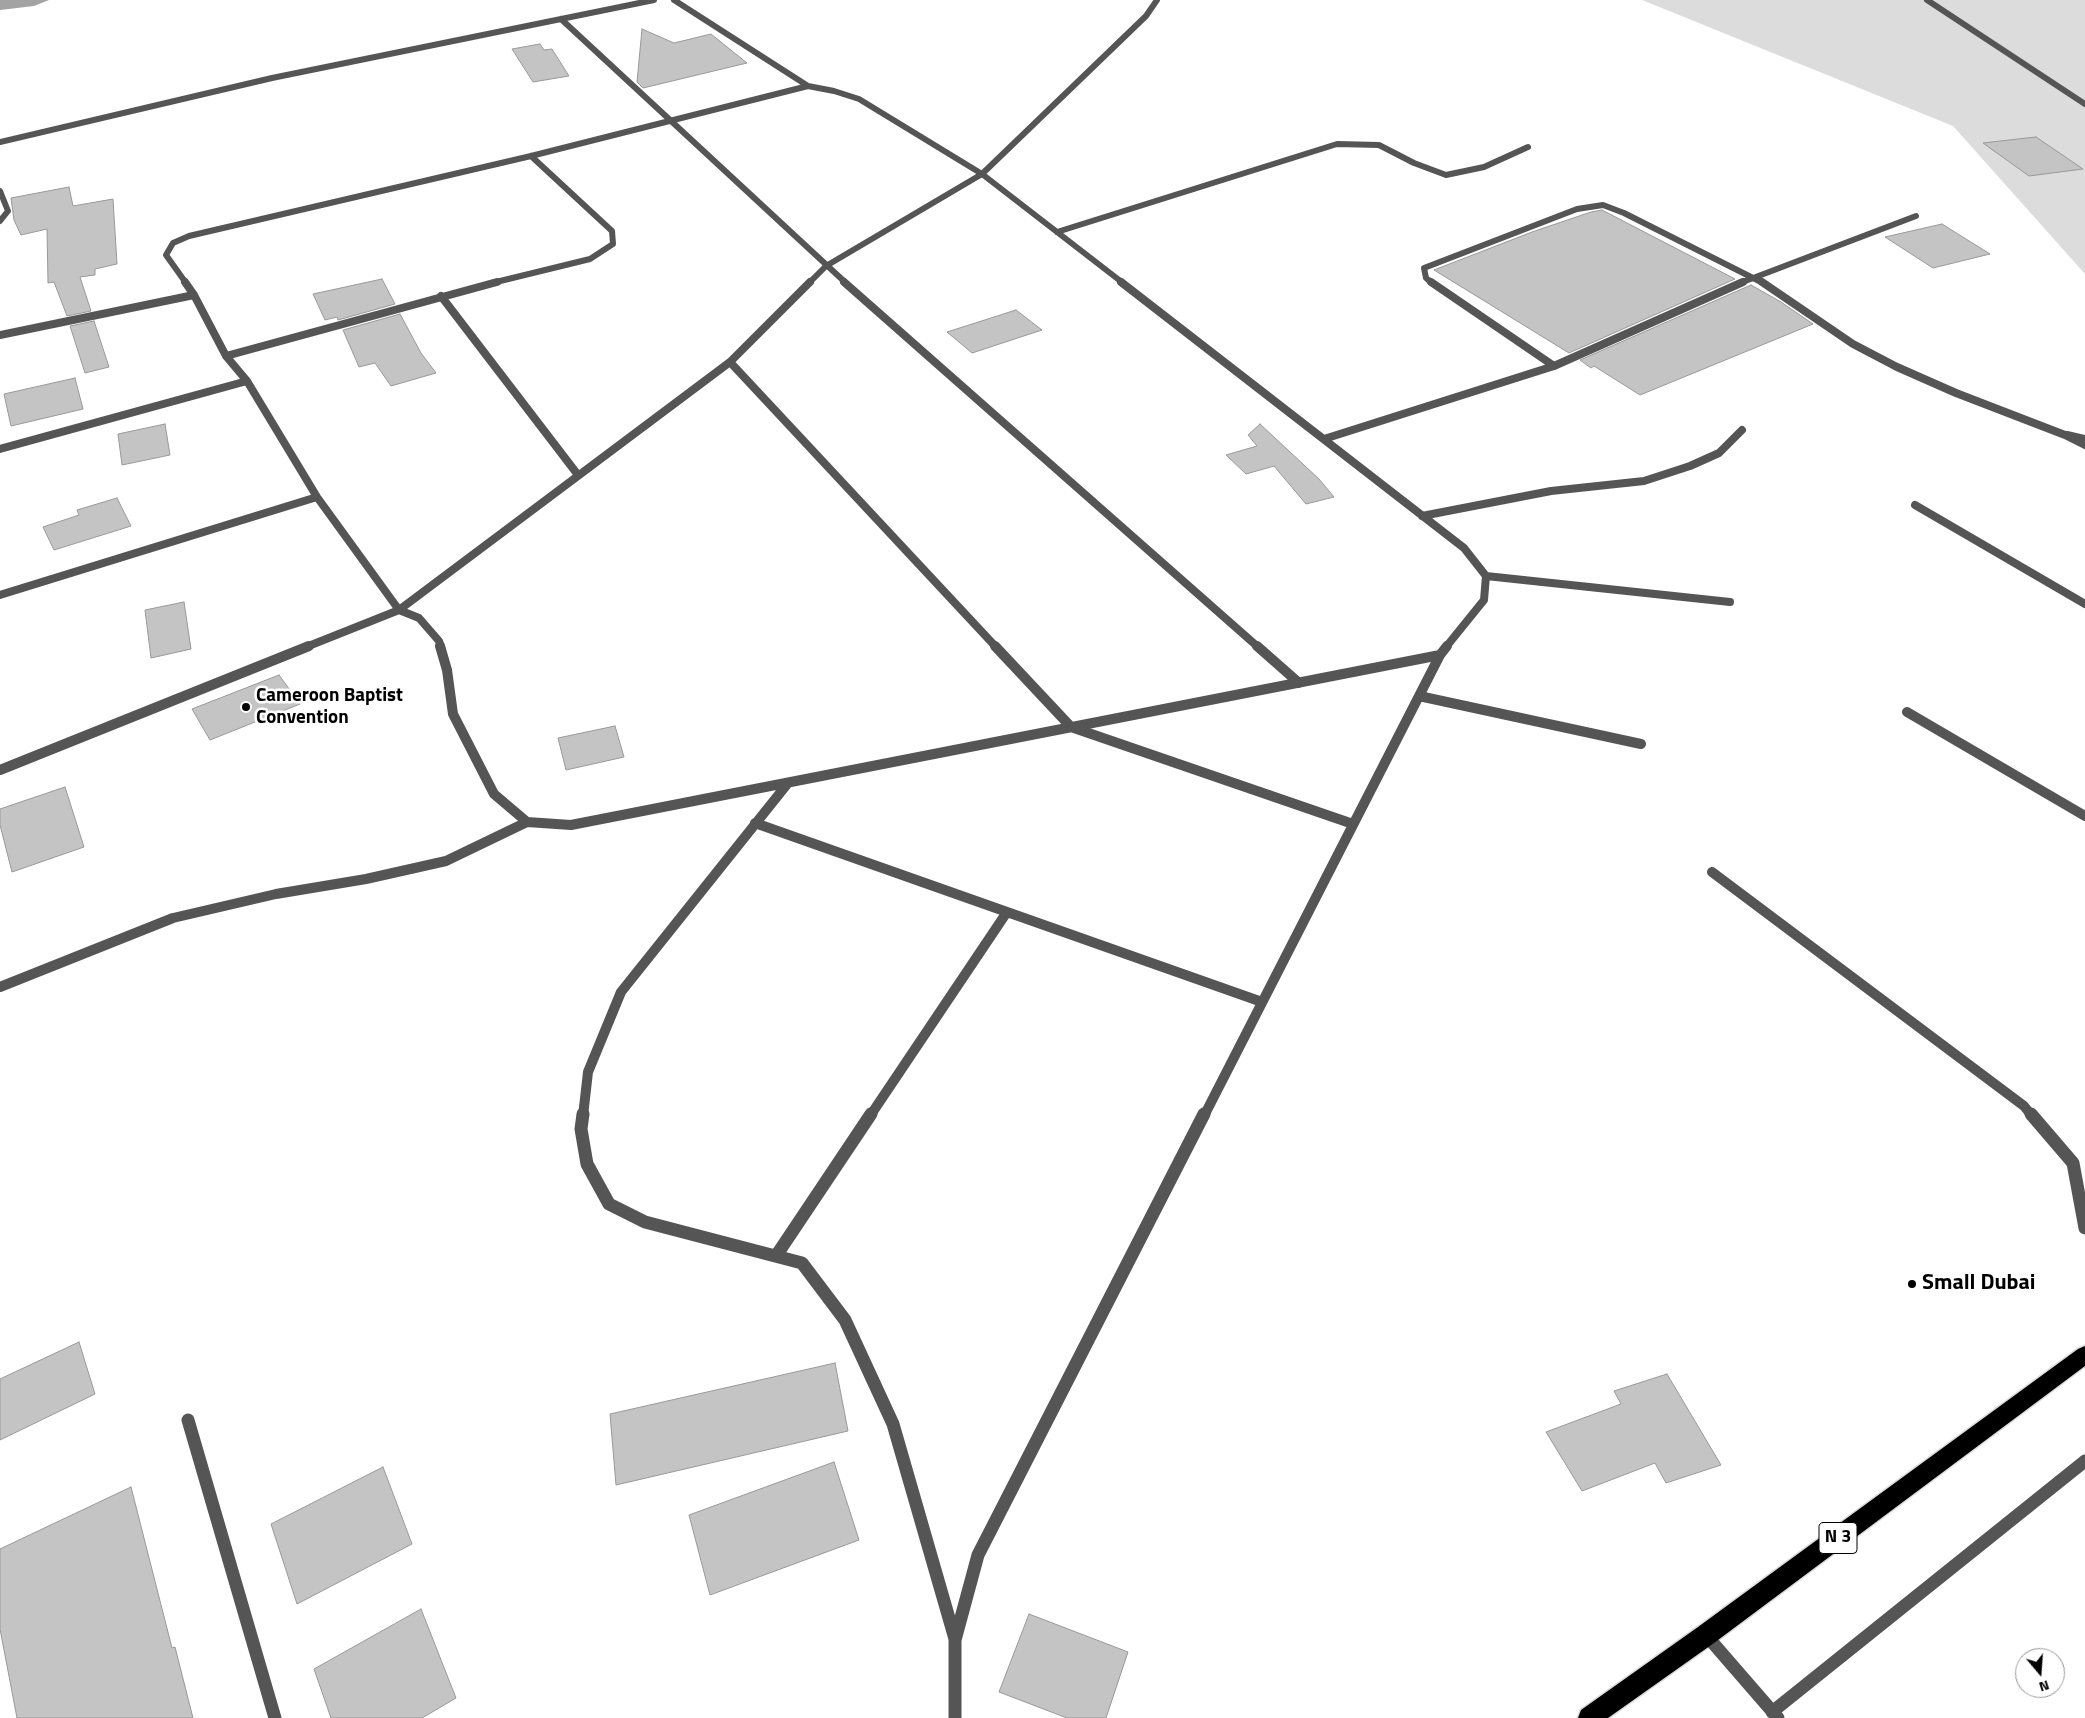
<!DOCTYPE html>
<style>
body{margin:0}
#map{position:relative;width:2085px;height:1718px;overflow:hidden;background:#fff;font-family:"Titillium Web",sans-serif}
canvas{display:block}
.north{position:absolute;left:2015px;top:1648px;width:50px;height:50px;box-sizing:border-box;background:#fff;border:1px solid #999;border-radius:50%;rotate:162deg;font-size:14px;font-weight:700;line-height:20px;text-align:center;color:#000}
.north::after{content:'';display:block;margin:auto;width:18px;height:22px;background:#000;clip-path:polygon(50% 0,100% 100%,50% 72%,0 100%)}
</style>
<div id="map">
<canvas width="2085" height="1718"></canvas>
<div class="north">N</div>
</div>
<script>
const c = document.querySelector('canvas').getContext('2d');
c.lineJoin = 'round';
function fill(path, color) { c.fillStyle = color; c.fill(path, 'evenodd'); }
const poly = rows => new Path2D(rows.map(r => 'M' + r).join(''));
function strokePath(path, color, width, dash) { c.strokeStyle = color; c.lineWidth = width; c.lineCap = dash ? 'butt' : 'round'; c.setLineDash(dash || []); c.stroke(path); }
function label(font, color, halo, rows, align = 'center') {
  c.font = font + ' "Titillium Web",sans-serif'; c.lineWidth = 5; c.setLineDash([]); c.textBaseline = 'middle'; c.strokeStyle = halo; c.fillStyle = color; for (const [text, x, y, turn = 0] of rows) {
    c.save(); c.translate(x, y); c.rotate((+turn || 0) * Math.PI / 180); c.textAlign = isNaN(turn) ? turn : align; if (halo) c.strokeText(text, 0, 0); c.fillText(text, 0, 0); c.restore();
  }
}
const green = poly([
 [1642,0,2085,0,2085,274,1953,126]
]);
const water = poly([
 [0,0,49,0,34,6,0,10]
]);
const building = poly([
 [642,29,674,43,711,34,747,63,643,88,637,82,642,29],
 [540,44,544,50,552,49,569,76,533,82,512,49,540,44],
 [2036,137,2083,169,2029,176,1983,143,2036,137],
 [69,187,73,206,113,199,117,264,95,269,95,275,80,277,91,311,67,316,54,282,48,283,47,229,21,235,14,220,11,198,69,187],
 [1602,210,1735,279,1569,353,1434,270,1532,232,1591,212,1602,210],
 [1942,224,1990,254,1933,268,1885,237,1942,224],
 [382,279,395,304,338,320,337,317,325,320,313,294,382,279],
 [1751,285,1781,302,1813,324,1640,395,1594,366,1591,368,1580,360,1751,285],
 [1016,310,1042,330,972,353,947,332,1016,310],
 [400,314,421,353,436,373,391,386,375,363,359,367,343,330,400,314],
 [94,321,109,367,85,373,70,326,94,321],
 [75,378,83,409,11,426,4,394,75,378],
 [165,424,170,455,122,465,118,434,165,424],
 [1260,424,1319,479,1334,497,1306,504,1274,466,1246,474,1226,455,1257,446,1248,435,1260,424],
 [117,498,131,526,54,550,43,527,79,515,77,510,117,498],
 [184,602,191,649,151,658,145,610,184,602],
 [279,675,300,704,210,740,192,709,279,675],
 [615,726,624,757,566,770,558,738,615,726],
 [65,787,84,847,12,872,0,825,0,809,65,787],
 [79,1342,95,1394,0,1440,0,1379,79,1342],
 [835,1363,848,1431,616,1485,610,1414,835,1363],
 [1667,1374,1721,1465,1666,1483,1655,1463,1582,1491,1546,1432,1621,1404,1614,1391,1667,1374],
 [834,1462,859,1540,710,1595,689,1515,834,1462],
 [383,1467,412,1544,297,1604,271,1524,383,1467],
 [131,1487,172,1648,175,1647,193,1718,17,1718,0,1629,0,1549,131,1487],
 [421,1609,456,1698,422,1718,331,1718,314,1669,421,1609],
 [1029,1614,1128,1652,1106,1718,1067,1718,999,1692,1029,1614]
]);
const laneFar1 = poly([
 [2067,435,2085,439]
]);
const lane = poly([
 [188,1420,275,1718]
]);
const streetFar3 = poly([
 [674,0,808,86],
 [1927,0,2085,104],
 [561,19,846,283],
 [0,142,272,78,654,0],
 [0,191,8,211,0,221],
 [1057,232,1337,144,1379,145,1414,163,1446,175,1484,167,1528,147],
 [186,283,166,255,173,243,189,236,531,156,808,86,834,91,859,99,982,174,826,266,809,283],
 [492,283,590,259,613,244,612,231,531,156],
 [1123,283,982,174,1146,16,1157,0],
 [1432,283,1426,278,1424,268,1577,209,1603,205,1624,213,1763,283],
 [1740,283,1916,216]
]);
const streetFar2 = poly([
 [185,282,194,295,226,356,247,381,317,497,399,610],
 [844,282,1258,647],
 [1121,282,1464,548,1486,576,1484,600,1446,647],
 [1431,282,1554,366],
 [1762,282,1853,344,1897,367,1956,393,2065,435,2085,445],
 [441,296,578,475],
 [0,335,194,295],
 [226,356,497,282],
 [730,362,996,647],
 [1324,439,1554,366,1743,282],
 [0,449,247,381],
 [1915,505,2085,604],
 [1422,516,1551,491,1644,481,1690,466,1719,453,1742,430],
 [1486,576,1730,602],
 [0,595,317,497],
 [399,610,419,618,439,641,441,647],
 [399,610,730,362,810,282],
 [306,647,399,610]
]);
const streetFar1 = poly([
 [440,646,447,670,453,714,494,794,527,822,571,825,1440,655],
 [995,646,1071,727,1353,824],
 [1257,646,1299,683],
 [1419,696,1641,744],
 [1907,712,2085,816],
 [0,770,309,646],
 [755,823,1262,1002],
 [1712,872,2024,1106,2032,1116],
 [0,987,173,918,276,894,366,879,446,861,527,822],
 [583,1116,588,1072,621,992,788,783],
 [870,1116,1007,912],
 [1204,1116,1440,655,1447,646]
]);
const street = poly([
 [583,1114,581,1129,587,1164,609,1204,645,1222,802,1263,845,1320,893,1424,955,1639],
 [2031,1114,2073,1163,2085,1228],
 [776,1256,871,1114],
 [1706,1635,1778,1718],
 [1772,1712,2085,1461],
 [955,1718,955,1640,978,1555,1204,1114]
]);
const highway = poly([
 [2085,1346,2085,1366,1714,1643,1608,1718,1578,1718,1581,1710,1698,1627,2078,1349,2085,1346]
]);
const markers = [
 [246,707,5,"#000"],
 [1912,1284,5,"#000"]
];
const shields = [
 [1838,1538,38]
];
const shieldNames = [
 ["N 3",1838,1538]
];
const poiNames = [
 ["Cameroon Baptist",256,696],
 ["Convention",256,718]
];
const nearPoinames = [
 ["Small Dubai",1922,1284]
];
fill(green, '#dcdcdc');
fill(water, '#a3a3a3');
fill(building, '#c4c4c4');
strokePath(building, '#999', 1);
strokePath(highway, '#dbdbdb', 3);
strokePath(laneFar1, '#555', 8);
strokePath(lane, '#555', 13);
strokePath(streetFar3, '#555', 6);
strokePath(streetFar2, '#555', 8);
strokePath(streetFar1, '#555', 10);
strokePath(street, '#555', 13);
fill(highway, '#000');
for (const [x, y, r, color] of markers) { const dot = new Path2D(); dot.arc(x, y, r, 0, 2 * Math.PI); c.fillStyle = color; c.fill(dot); strokePath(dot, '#fff', 2); }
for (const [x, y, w] of shields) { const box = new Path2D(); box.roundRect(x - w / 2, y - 15.5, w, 31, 4); c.fillStyle = '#fff'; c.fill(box); strokePath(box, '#000', 1); }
label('bold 18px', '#000', null, shieldNames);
label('bold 19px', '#000', '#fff', poiNames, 'left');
label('bold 22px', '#000', '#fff', nearPoinames, 'left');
</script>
